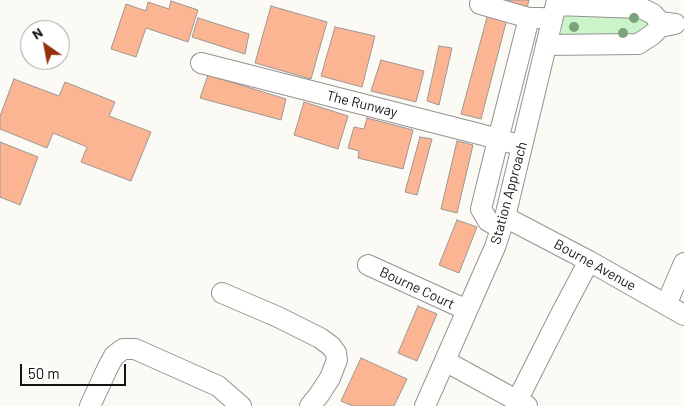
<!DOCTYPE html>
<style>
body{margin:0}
#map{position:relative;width:684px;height:406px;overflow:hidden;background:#fcfaf5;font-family:Barlow,sans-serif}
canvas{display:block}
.north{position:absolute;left:20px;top:20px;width:50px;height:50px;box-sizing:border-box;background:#fff;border:1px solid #a1a1a0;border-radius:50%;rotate:327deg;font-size:14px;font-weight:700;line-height:20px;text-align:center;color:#151412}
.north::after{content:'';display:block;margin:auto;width:18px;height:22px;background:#97300a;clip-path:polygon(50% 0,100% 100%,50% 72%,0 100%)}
.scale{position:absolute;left:20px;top:364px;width:106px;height:22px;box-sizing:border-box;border:2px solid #151412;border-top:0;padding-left:6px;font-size:15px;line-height:18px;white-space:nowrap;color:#151412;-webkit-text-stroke:4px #fff;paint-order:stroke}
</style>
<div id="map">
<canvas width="684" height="406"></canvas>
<div class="north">N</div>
<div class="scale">50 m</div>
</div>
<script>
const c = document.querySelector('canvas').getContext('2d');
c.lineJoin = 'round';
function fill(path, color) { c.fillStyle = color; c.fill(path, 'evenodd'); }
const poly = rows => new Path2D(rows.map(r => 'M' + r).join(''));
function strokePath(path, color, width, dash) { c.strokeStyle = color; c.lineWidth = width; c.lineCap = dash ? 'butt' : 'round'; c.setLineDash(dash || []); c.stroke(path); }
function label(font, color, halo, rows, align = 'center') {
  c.font = font + ' Barlow,sans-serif'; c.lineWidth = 4; c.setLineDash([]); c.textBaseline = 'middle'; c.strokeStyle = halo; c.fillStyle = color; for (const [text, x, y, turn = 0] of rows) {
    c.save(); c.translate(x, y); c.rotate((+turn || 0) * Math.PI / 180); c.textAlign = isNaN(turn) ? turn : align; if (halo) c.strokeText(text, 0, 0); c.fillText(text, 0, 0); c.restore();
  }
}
const green = poly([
 [625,11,653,25,636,39,560,38,564,12]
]);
const building = poly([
 [508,0,529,0,527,8,507,4,508,0],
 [171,1,198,10,188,42,146,28,136,57,111,49,126,4,146,11,148,2,169,9,171,1],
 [271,6,327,22,311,79,255,63,271,6],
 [489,10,508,15,481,119,461,114,489,10],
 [198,18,249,34,245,54,192,37,198,18],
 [335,27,375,36,362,87,321,76,335,27],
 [439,46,452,48,439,105,427,101,439,46],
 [381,60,424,71,416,102,371,91,381,60],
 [208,75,286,99,281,120,200,98,208,75],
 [14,79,59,96,65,82,115,102,109,116,151,132,131,181,81,162,87,147,53,133,47,148,0,129,0,116,14,79],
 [304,102,348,116,338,149,294,135,304,102],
 [367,118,413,130,403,169,358,158,359,151,348,148,354,127,364,129,367,118],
 [420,137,432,139,417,195,405,192,420,137],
 [457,141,473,145,457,213,441,209,457,141],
 [0,142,38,157,20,205,0,197,0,142],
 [457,220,477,227,459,273,439,265,457,220],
 [418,306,437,314,417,361,398,353,418,306],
 [361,358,407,379,394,406,353,406,341,401,361,358]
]);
const minor = poly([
 [480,4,529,18,542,18],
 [546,45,638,44,652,35,660,27,675,24,660,22,653,14,641,8,556,5],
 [201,63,487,136,498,140,522,145],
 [505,217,589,261,684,315],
 [501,228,488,221,481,209,498,140,529,18],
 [368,265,467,310],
 [222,293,278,317,320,338,331,346,336,353,337,360,330,378,319,395,310,406],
 [666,305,684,263],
 [445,361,527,406],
 [517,401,562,312,589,261],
 [90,406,108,367,114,356,123,349,135,349,218,386,241,406],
 [425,406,495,247,505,217,557,0]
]);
const trees = [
 [634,18],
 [574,27],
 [623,33]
];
const streetNames = [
 ["The Runway",362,104,14],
 ["Station Approach",509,193,-75],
 ["Bourne Avenue",595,265,29],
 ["Bourne Court",417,288,25]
];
fill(green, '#cbf4ca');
fill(building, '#fcb592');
strokePath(building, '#9c9795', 1);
strokePath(minor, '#969390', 22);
strokePath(minor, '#fff', 20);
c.fillStyle = '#7ba47c';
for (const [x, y] of trees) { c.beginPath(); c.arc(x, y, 5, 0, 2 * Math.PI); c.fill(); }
label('14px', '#151412', '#fff', streetNames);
</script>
